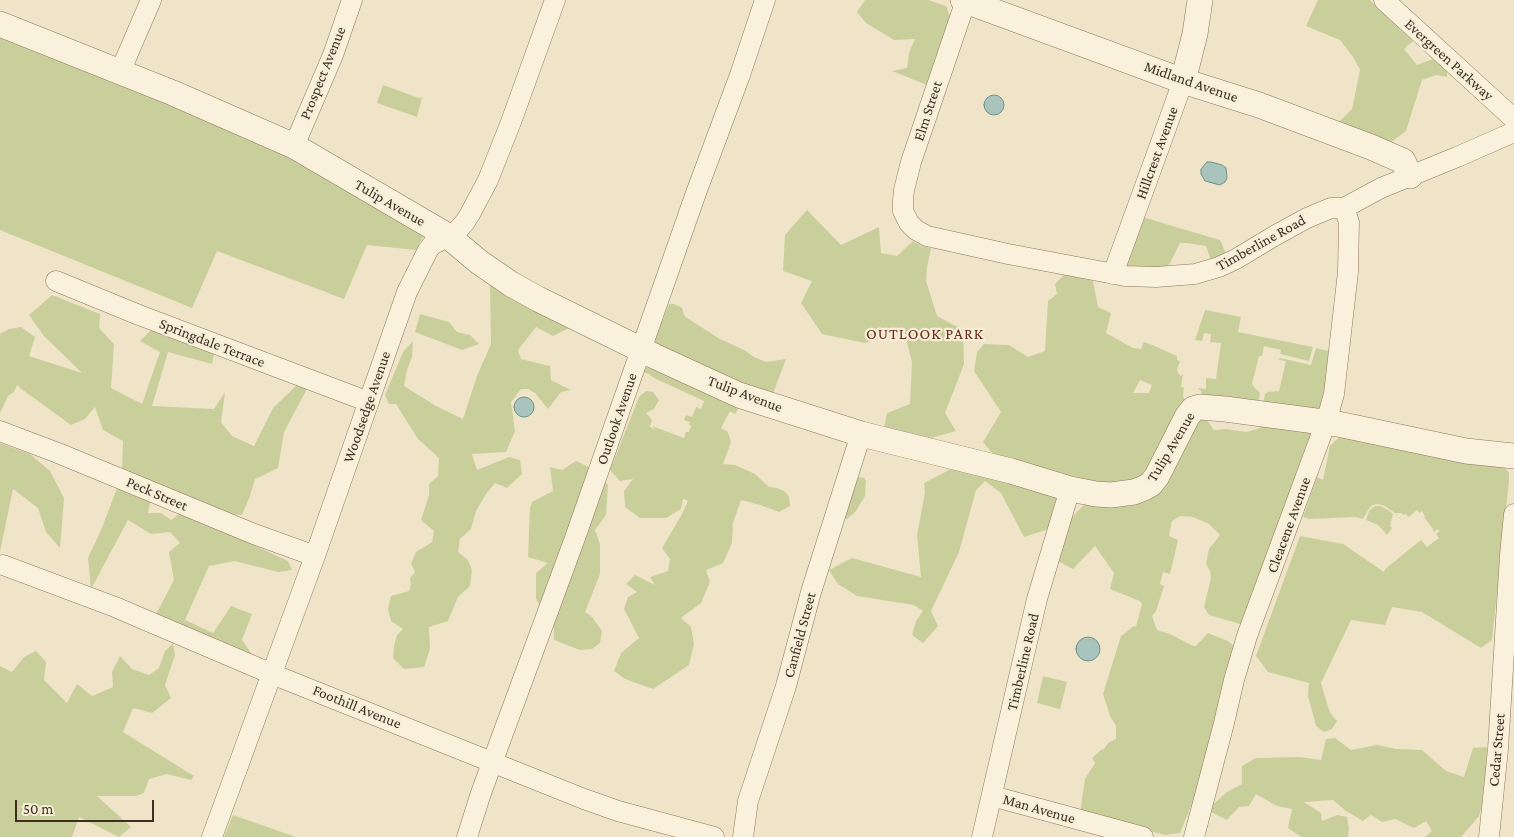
<!DOCTYPE html>
<style>
body{margin:0}
#map{position:relative;width:1514px;height:837px;overflow:hidden;background:#f0e4c8;font-family:"Crimson Pro",serif}
canvas{display:block}
.scale{position:absolute;left:15px;top:800px;width:139px;height:22px;box-sizing:border-box;border:2px solid #3d2e20;border-top:0;padding-left:6px;font-size:15px;line-height:18px;white-space:nowrap;color:#3d2e20;-webkit-text-stroke:4px #f7eed8;paint-order:stroke}
</style>
<div id="map">
<canvas width="1514" height="837"></canvas>
<div class="scale">50 m</div>
</div>
<script>
const c = document.querySelector('canvas').getContext('2d');
c.lineJoin = 'round';
function fill(path, color) { c.fillStyle = color; c.fill(path, 'evenodd'); }
const poly = rows => new Path2D(rows.map(r => 'M' + r).join(''));
function strokePath(path, color, width, dash) { c.strokeStyle = color; c.lineWidth = width; c.lineCap = dash ? 'butt' : 'round'; c.setLineDash(dash || []); c.stroke(path); }
function label(font, color, halo, rows, align = 'center') {
  c.font = font + ' "Crimson Pro",serif'; c.lineWidth = 4.5; c.setLineDash([]); c.textBaseline = 'middle'; c.strokeStyle = halo; c.fillStyle = color; for (const [text, x, y, turn = 0] of rows) {
    c.save(); c.translate(x, y); c.rotate((+turn || 0) * Math.PI / 180); c.textAlign = isNaN(turn) ? turn : align; if (halo) c.strokeText(text, 0, 0); c.fillText(text, 0, 0); c.restore();
  }
}
const green = poly([
 [865,0,928,0,946,6,950,16,927,85,892,71,907,68,909,53,915,39,894,40,866,23,857,12],
 [1318,0,1370,0,1413,41,1404,49,1417,65,1433,59,1447,71,1447,77,1436,75,1422,80,1406,131,1390,143,1336,125,1352,109,1360,70,1353,57,1340,40,1306,26],
 [0,37,161,101,307,165,424,235,416,250,367,245,344,299,217,251,192,308,0,230],
 [383,85,419,98,422,97,417,117,377,103],
 [807,210,841,245,879,227,881,253,897,256,913,241,922,246,931,248,927,267,926,281,937,316,963,330,964,364,945,413,956,431,920,441,884,428,887,413,910,404,912,362,904,331,865,343,822,334,801,303,812,281,783,271,785,235],
 [1142,217,1220,240,1227,256,1212,264,1206,246,1187,243,1180,243,1170,263,1161,271,1124,266],
 [1065,274,1093,281,1098,307,1111,313,1106,333,1133,348,1141,349,1144,342,1150,344,1177,356,1177,360,1180,361,1177,369,1178,373,1181,376,1183,374,1181,387,1184,388,1183,396,1187,405,1149,469,1134,481,1119,485,1091,481,993,454,983,442,1001,412,974,371,977,352,984,344,1009,345,1028,357,1045,351,1048,301,1057,294,1055,284],
 [1140,380,1152,385,1149,393,1133,393],
 [490,284,571,327,553,336,536,327,518,350,521,359,550,366,551,380,571,390,561,392,548,409,535,393,528,389,521,389,511,402,515,431,506,452,472,454,477,470,509,457,520,460,522,474,507,488,495,483,486,494,476,511,471,529,460,539,458,552,468,560,472,570,470,586,458,597,448,621,429,627,430,649,424,667,404,669,393,658,394,646,397,635,403,629,391,621,388,609,391,596,409,591,411,585,410,578,415,572,411,564,416,552,432,542,434,531,421,520,429,495,429,484,438,476,439,458,418,439,396,404,389,404,385,395,403,352,413,341,412,357,407,370,404,386,436,406,463,419,477,376,491,344],
 [52,295,100,314,99,328,114,344,111,388,142,404,160,352,140,341,151,330,214,354,212,364,168,352,152,406,214,409,225,392,221,422,232,436,254,446,273,408,298,384,308,387,284,432,278,468,255,479,250,496,242,515,219,513,122,469,123,441,103,430,95,407,85,419,71,425,20,388,17,385,14,392,8,396,0,413,0,334,9,329,21,327,35,337,29,356,82,373,44,336,29,315],
 [669,304,674,304,682,308,684,315,687,318,720,339,744,350,754,357,766,362,786,359,771,399,658,347,655,340],
 [1205,310,1241,317,1238,332,1313,347,1309,361,1280,354,1281,350,1264,346,1262,356,1259,356,1252,384,1255,388,1260,393,1258,408,1202,395,1201,391,1198,388,1206,389,1206,378,1216,379,1221,343,1210,342,1211,334,1204,333,1202,341,1195,340],
 [420,314,449,322,457,332,470,335,479,344,462,350,415,332],
 [1316,348,1332,352,1330,372,1319,409,1262,408,1265,394,1268,392,1279,391,1286,361,1279,360,1280,358,1311,365],
 [650,366,740,406,735,414,730,411,721,428,728,432,731,442,723,464,735,465,755,474,769,487,777,488,784,491,789,496,790,506,779,512,760,505,741,500,733,523,732,543,723,563,706,570,710,582,701,603,681,618,691,627,694,644,689,665,653,689,625,679,614,671,621,653,639,638,624,609,628,597,637,592,626,584,635,575,655,585,650,577,668,571,670,559,662,548,681,516,688,501,683,499,681,509,666,518,640,518,625,507,624,491,633,479,620,481,610,470,639,397,646,391,653,392,659,400,654,409,646,413,652,420,650,427,656,430,652,426,684,438,686,432,689,432,691,426,689,425,690,422,684,420,686,415,692,417,696,407,701,409,704,401,652,377,649,374,643,372,647,367],
 [1197,418,1206,419,1214,430,1226,429,1246,432,1257,429,1265,425,1310,433,1311,438,1306,445,1244,625,1209,615,1204,607,1211,578,1210,571,1206,564,1209,549,1220,535,1209,524,1193,517,1181,516,1177,518,1172,521,1169,536,1178,540,1170,574,1163,572,1160,584,1164,586,1156,611,1152,616,1157,630,1170,634,1193,646,1196,646,1208,633,1228,641,1235,647,1201,781,1180,833,1165,835,1080,813,1085,779,1095,763,1092,758,1101,750,1104,749,1108,743,1116,739,1116,726,1110,716,1103,694,1121,636,1134,626,1136,627,1142,604,1140,601,1110,589,1114,573,1095,546,1073,569,1056,560,1065,524,1086,503,1109,506,1131,505,1148,498],
 [1340,436,1501,463,1509,473,1509,481,1492,640,1481,648,1422,612,1392,607,1385,625,1351,620,1321,683,1330,713,1337,721,1332,729,1324,732,1316,726,1308,696,1309,683,1268,672,1256,656,1300,536,1343,544,1384,572,1385,569,1421,540,1427,547,1439,538,1436,534,1440,531,1437,529,1434,532,1433,530,1433,529,1424,517,1425,516,1422,511,1420,513,1417,510,1409,517,1406,514,1404,515,1401,513,1395,513,1385,506,1378,504,1373,505,1370,507,1363,519,1355,517,1309,519,1303,517,1317,477,1323,480,1330,446],
 [0,443,30,454,50,471,64,498,60,548,46,532,38,508,13,489,0,552],
 [576,461,593,469,608,485,606,515,595,530,600,544,600,574,585,612,592,617,602,631,600,643,592,649,580,650,554,640,554,614,543,610,536,599,536,573,548,563,528,557,530,508,532,502,553,491,550,467,562,470],
 [955,467,1058,495,1049,529,1024,537,1001,493,985,481,976,490,959,552,931,611,938,626,923,643,912,635,916,621,923,611,914,605,857,596,838,584,829,570,852,558,921,577,917,535,925,493,924,483],
 [858,477,864,478,866,481,865,496,856,511,846,520,844,516],
 [118,486,151,499,148,513,161,513,171,520,182,512,288,561,292,570,278,572,235,561,209,566,185,620,213,633,231,606,252,614,242,640,256,660,154,618,174,580,169,552,180,543,170,532,151,534,128,520,91,589,88,558,101,530],
 [1375,506,1380,506,1388,510,1393,514,1390,526,1392,528,1387,535,1378,525,1366,520,1369,511],
 [173,643,175,655,165,685,171,698,152,713,133,708,123,732,194,776,191,780,167,774,149,779,144,793,136,796,97,796,131,827,119,837,79,817,72,837,0,837,0,666,12,672,24,657,36,651,46,662,44,680,67,703,77,684,92,696,113,687,112,672,120,656,132,669,149,675,159,668,165,651],
 [1043,676,1067,682,1060,709,1037,703],
 [1335,738,1351,750,1377,745,1396,749,1422,750,1446,771,1464,777,1473,748,1487,747,1485,795,1479,816,1461,837,1425,837,1432,831,1426,821,1414,828,1395,819,1382,822,1371,815,1363,821,1346,811,1333,800,1304,802,1321,813,1322,821,1337,815,1347,817,1349,829,1348,837,1301,837,1288,828,1292,809,1277,806,1256,794,1249,806,1239,807,1227,820,1207,810,1227,792,1242,784,1242,766,1256,758,1300,757,1321,760,1326,739],
 [233,815,296,837,224,837]
]);
const water = poly([
 '984 105a10 10 0 1 1 20 0a10 10 0 1 1-20 0Z',
 [1207,162,1211,162,1222,165,1226,168,1227,178,1225,182,1220,185,1205,181,1201,174,1201,169,1207,162],
 '514 407a10 10 0 1 1 20 0a10 10 0 1 1-20 0Z',
 '1076 649a12 12 0 1 1 24 0a12 12 0 1 1-24 0Z'
]);
const minor = poly([
 [966,0,911,162,904,190,903,200,903,211,909,223,916,230,927,236,1008,254,1125,276,1156,277,1195,274,1219,267,1236,259,1276,235,1307,218,1331,208,1344,208,1381,188,1457,157,1514,132],
 [1384,0,1513,118,1514,120],
 [120,72,151,0],
 [294,146,333,55,352,0],
 [1113,274,1160,145,1183,81],
 [56,281,139,315,369,402],
 [0,431,58,453,254,534,315,556],
 [3,565,115,607,272,674,584,799,618,811,714,837],
 [992,796,1143,837],
 [212,837,315,556,407,292,428,250,432,245,457,231,465,222,470,214,488,180,511,122,555,0],
 [467,837,481,793,575,538,696,193,740,75,765,0],
 [743,837,748,801,786,686,811,592,861,434],
 [982,837,1037,599,1070,489],
 [1194,837,1223,727,1234,680,1247,636,1326,422,1334,394,1348,272,1349,222,1344,208],
 [1489,837,1498,749,1510,555,1514,514]
]);
const tertiary = poly([
 [963,0,1183,81,1259,105,1371,147,1403,161,1410,176],
 [0,24,173,93,294,146,448,236,479,262,511,284,538,299,654,356,739,395,861,434,1011,471,1070,489,1096,494,1111,495,1134,492,1144,488,1151,484,1157,476,1187,417,1193,409,1200,407,1225,409,1338,424,1466,451,1514,456],
 [1183,81,1195,34,1200,0]
]);
const streetNames = [
 ["Evergreen Parkway",1449,60,42],
 ["Prospect Avenue",323,73,-68],
 ["Midland Avenue",1191,82,19],
 ["Elm Street",928,111,-72],
 ["Hillcrest Avenue",1157,153,-70],
 ["Tulip Avenue",390,203,30],
 ["Timberline Road",1261,243,-29],
 ["Springdale Terrace",212,343,21],
 ["Tulip Avenue",745,394,21],
 ["Woodsedge Avenue",367,407,-71],
 ["Outlook Avenue",617,419,-71],
 ["Tulip Avenue",1171,447,-59],
 ["Peck Street",157,494,23],
 ["Cleacene Avenue",1289,525,-70],
 ["Canfield Street",800,635,-75],
 ["Timberline Road",1023,662,-77],
 ["Foothill Avenue",357,707,22],
 ["Cedar Street",1497,750,-85],
 ["Man Avenue",1039,809,16]
];
const neighbourhoodNames = [
 ["OUTLOOK PARK",925,334]
];
fill(green, '#c9cf9b');
fill(water, '#a9c4bc');
strokePath(water, '#6f938a', 1);
strokePath(minor, '#8d765c', 21);
strokePath(tertiary, '#8d765c', 26);
strokePath(minor, '#faf1dc', 20);
strokePath(tertiary, '#faf1dc', 25);
label('15px', '#3d2e20', '#f7eed8', streetNames);
c.letterSpacing = '1px';
label('16px', '#6b2e1e', '#f7eed8', neighbourhoodNames);
c.letterSpacing = '0px';
</script>
